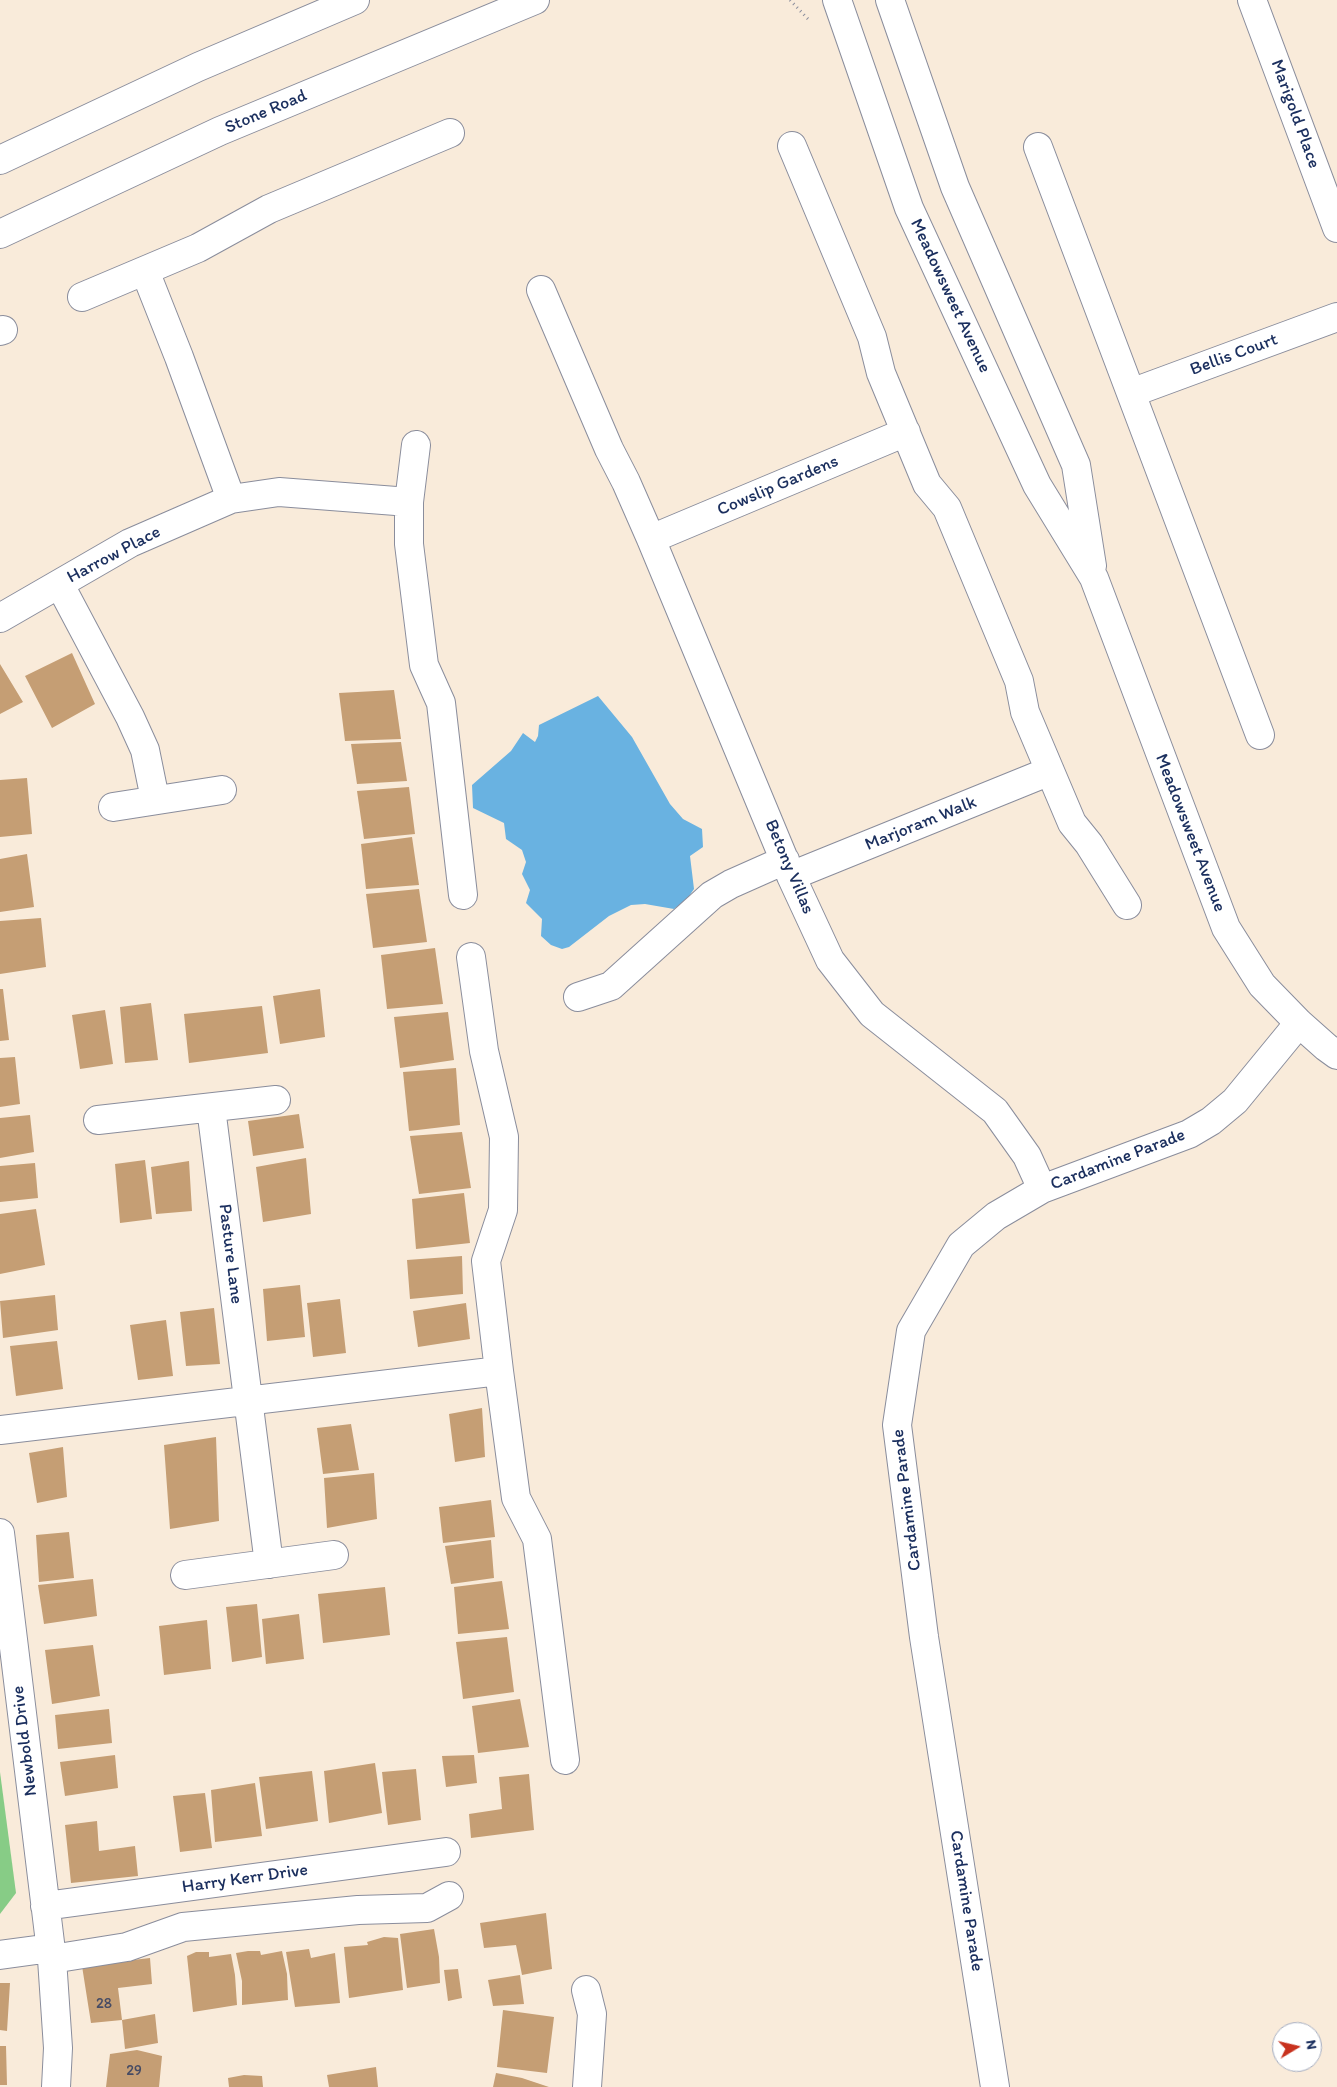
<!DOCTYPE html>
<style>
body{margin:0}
#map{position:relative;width:1337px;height:2087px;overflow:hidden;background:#f9ebda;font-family:Itim,sans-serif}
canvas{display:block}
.north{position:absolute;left:1272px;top:2022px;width:50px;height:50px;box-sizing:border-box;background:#fff;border:1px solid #a4acbf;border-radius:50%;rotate:81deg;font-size:14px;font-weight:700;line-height:20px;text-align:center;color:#1b2f5e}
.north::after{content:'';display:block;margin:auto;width:18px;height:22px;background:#c8321e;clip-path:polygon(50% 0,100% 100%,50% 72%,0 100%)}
</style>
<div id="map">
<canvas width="1337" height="2087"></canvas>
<div class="north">N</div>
</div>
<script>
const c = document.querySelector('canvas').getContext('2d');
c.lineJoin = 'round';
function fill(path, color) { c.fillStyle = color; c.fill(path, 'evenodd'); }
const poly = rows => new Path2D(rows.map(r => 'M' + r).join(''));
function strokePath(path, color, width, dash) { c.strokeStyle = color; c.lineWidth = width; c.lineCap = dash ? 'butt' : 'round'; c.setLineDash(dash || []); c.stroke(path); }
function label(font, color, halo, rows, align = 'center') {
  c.font = font + ' Itim,sans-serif'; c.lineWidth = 5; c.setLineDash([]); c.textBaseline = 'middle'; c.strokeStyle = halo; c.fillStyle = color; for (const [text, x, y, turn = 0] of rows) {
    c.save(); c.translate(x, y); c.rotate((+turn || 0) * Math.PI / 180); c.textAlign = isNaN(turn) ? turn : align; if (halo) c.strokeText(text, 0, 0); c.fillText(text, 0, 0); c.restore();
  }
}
const green = poly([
 [0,1772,16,1893,0,1914]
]);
const water = poly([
 [598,696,632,737,670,804,683,819,702,829,703,847,690,856,694,889,687,899,674,909,645,904,631,905,609,916,569,947,562,949,551,945,541,936,542,919,526,903,530,890,522,874,526,862,522,850,506,839,504,823,473,808,472,785,511,751,523,733,535,742,538,736,539,725]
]);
const building = poly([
 [72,653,95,704,52,728,25,676],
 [0,664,23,702,0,714],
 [394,690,401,739,345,741,339,693],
 [401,742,407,781,357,784,351,744],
 [27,778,32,834,0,837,0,780],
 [409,787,415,834,364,839,357,791],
 [412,837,419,885,366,889,361,844],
 [27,854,34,907,0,912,0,859],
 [419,889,427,942,373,948,366,894],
 [41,918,46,967,0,974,0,921],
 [435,948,443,1004,387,1009,381,955],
 [0,989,3,989,9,1040,0,1041],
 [320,989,325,1037,280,1044,273,996],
 [151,1003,158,1060,125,1063,120,1007],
 [262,1006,268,1053,189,1063,184,1014],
 [105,1010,113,1064,80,1069,72,1015],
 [448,1012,454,1060,400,1068,394,1017],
 [15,1057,20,1104,0,1107,0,1058],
 [456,1068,460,1125,409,1131,403,1072],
 [299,1114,304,1148,253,1156,248,1121],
 [30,1115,34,1152,0,1158,0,1118],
 [462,1132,471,1188,419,1194,410,1136],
 [306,1158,311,1214,263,1222,256,1167],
 [145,1160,152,1219,120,1223,115,1164],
 [189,1161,192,1211,156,1214,151,1167],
 [35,1163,38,1198,0,1202,0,1166],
 [464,1193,470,1243,416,1249,412,1199],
 [36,1209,45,1265,0,1274,0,1214],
 [462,1256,463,1294,410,1299,407,1260],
 [300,1285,305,1337,267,1341,263,1289],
 [55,1295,58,1330,3,1338,0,1301],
 [340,1299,346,1353,313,1357,307,1303],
 [466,1303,470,1339,418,1347,413,1311],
 [214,1308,220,1364,186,1366,180,1312],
 [166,1320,173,1376,138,1380,130,1325],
 [57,1341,63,1389,16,1396,10,1346],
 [482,1408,485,1457,455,1462,449,1414],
 [351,1424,359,1470,323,1474,317,1428],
 [216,1437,219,1521,170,1529,164,1445],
 [63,1447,67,1497,37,1503,29,1453],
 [374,1473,377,1519,327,1528,324,1478],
 [491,1500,495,1537,443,1543,439,1507],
 [69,1532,74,1578,39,1582,36,1535],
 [491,1540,494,1578,451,1584,445,1546],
 [93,1579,97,1616,44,1624,38,1585],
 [502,1581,509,1629,458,1634,454,1587],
 [385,1587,390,1635,323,1643,318,1594],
 [257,1604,262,1657,232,1662,226,1607],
 [299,1614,304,1659,266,1664,262,1619],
 [207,1620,211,1669,164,1675,159,1626],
 [507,1637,514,1692,463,1699,456,1642],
 [93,1645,100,1696,52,1704,45,1650],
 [520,1699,529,1747,478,1753,472,1706],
 [109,1709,112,1743,58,1749,55,1715],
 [115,1755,118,1788,65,1796,60,1762],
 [474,1755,477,1783,446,1787,442,1756],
 [375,1763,382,1813,329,1823,324,1771],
 [416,1769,421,1820,388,1825,382,1772],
 [312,1771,318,1821,266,1829,259,1777],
 [529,1774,534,1830,471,1838,469,1814,502,1809,499,1777],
 [255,1783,262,1836,215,1842,211,1790],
 [205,1793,212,1848,180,1852,173,1796],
 [97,1821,99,1851,135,1846,138,1876,71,1883,65,1825],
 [546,1913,552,1969,522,1975,516,1945,484,1948,480,1923],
 [434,1929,439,1957,440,1983,407,1988,400,1934],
 [384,1937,398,1938,403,1990,349,1998,344,1947,368,1945,367,1942],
 [309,1949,311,1958,335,1953,340,2003,295,2007,286,1952],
 [248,1951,260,1951,261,1955,282,1951,287,1974,288,2000,242,2005,242,1981,236,1953],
 [196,1952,209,1952,209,1957,231,1954,235,1975,237,2005,193,2012,187,1956],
 [150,1958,152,1984,118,1988,122,2020,91,2023,82,1966],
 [458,1969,462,1998,448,2001,444,1970],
 [520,1975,524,2004,493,2006,488,1980],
 [0,1983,10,1983,7,2031,0,2030],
 [503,2010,554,2017,547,2073,497,2067],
 [155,2014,158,2043,125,2049,122,2020],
 [0,2046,6,2046,7,2085,0,2085],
 [137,2050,162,2056,159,2087,106,2087,110,2054],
 [376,2067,378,2087,329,2087,327,2075],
 [496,2073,522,2078,549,2087,493,2087],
 [244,2075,262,2076,263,2087,229,2087,228,2078]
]);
const path = poly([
 [790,0,808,19]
]);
const minor = poly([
 [837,0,909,208,1037,485,1094,578,1226,928,1262,985,1299,1023,1326,1047,1337,1055],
 [890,0,955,187,1076,465,1092,566],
 [1252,0,1337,228],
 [792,146,872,337,881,373,927,484,947,508,1019,681,1025,712,1072,823,1089,844,1127,905],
 [1038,147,1260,735],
 [145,271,179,357,231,499],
 [541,290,609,449,626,482,651,539,791,876,830,960,872,1014,995,1111,1027,1156,1042,1189],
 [82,297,198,248,269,209,450,133],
 [0,331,3,330],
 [1131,393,1337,317],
 [416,445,409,502,409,544,424,665,441,703,463,895],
 [651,539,906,432],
 [60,585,130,717,145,750,155,799],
 [0,618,130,543,231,499,279,492,409,502],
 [113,807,222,790],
 [791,876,1050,771],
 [471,957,484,1051,504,1137,503,1210,486,1261,499,1371,516,1498,537,1539,565,1760],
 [578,997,611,986,712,895,731,884,785,860],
 [211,1108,269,1564],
 [98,1120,276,1100],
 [0,1430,499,1371],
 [0,1533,52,1959,58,2048,56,2087],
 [185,1575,334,1555],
 [45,1906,446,1852],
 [0,1955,51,1948],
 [52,1959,127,1947,183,1927,358,1910,427,1908,449,1896],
 [586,1990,592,2014,587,2087],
 [995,2087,924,1637,897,1425,911,1331,961,1245,996,1216,1042,1189,1189,1134,1211,1121,1235,1101,1299,1023]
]);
const highway = poly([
 [0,160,198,67,355,0],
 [0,234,220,131,535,0]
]);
const numberNames = [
 ["28",104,2004],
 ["29",134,2071]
];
const streetNames = [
 ["Stone Road",266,112,-23],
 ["Marigold Place",1295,114,70],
 ["Meadowsweet Avenue",950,296,65],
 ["Bellis Court",1234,355,-20],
 ["Cowslip Gardens",778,486,-23],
 ["Harrow Place",114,555,-28],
 ["Marjoram Walk",921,824,-22],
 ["Meadowsweet Avenue",1190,833,69],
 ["Betony Villas",789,867,67],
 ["Cardamine Parade",1118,1160,-21],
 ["Pasture Lane",230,1254,83],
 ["Cardamine Parade",907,1500,-97],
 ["Newbold Drive",25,1741,-97],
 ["Harry Kerr Drive",245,1879,-8],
 ["Cardamine Parade",966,1901,81]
];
fill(green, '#87cc86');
fill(water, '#69b2e1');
fill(building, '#c59e74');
strokePath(minor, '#8a8d9c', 30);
strokePath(highway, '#8a8d9c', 30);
strokePath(path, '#8a8d9c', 3, [1, 4]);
strokePath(minor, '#fff', 28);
strokePath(highway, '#fff', 28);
label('15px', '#464b64', null, numberNames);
label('18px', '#1b2f5e', '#fff', streetNames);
</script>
